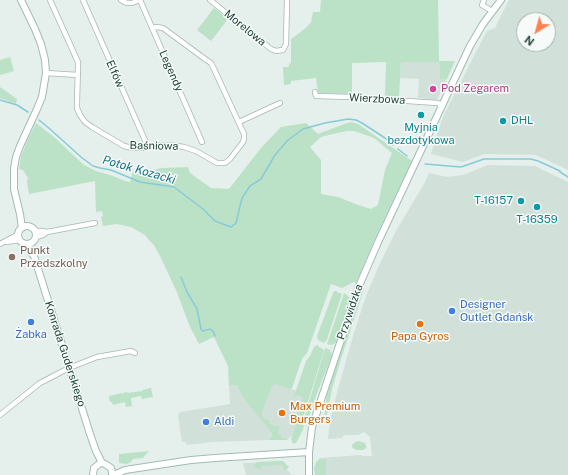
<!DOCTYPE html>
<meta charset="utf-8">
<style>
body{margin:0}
#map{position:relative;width:568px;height:475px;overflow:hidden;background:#e5efeb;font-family:"Public Sans",sans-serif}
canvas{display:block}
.north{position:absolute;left:516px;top:12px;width:40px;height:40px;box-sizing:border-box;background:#f6fbf9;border:1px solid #a1b2ad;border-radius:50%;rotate:217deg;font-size:11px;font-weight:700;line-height:16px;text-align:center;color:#21443b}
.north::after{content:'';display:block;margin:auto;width:14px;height:18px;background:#ff8053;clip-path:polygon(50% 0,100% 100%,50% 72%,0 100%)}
</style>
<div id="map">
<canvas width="568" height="475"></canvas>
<div class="north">N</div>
</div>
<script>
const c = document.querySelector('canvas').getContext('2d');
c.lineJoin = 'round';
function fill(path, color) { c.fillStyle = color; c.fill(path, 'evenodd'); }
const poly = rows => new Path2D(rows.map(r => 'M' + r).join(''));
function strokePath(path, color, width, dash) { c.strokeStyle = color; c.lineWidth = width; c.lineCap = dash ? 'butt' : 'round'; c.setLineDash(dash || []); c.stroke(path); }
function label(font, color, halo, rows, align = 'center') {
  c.font = font + ' "Public Sans",sans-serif'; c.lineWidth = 3; c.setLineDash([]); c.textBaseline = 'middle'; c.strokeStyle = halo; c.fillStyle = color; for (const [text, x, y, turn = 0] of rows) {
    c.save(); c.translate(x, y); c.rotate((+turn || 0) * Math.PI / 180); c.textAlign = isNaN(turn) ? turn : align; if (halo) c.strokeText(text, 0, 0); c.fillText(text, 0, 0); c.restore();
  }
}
const built = poly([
 [509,0,568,0,568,170,536,155,484,154,463,162,431,154,442,119,478,48,487,31,495,28],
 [524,20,548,20,548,44,524,44],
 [401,62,439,62,440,79,447,79,437,100,418,98,419,79,400,78],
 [488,165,535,166,568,182,568,475,316,475,317,461,320,458,360,455,364,456,372,456,370,437,364,432,358,435,344,435,342,438,328,439,330,420,338,389,353,336,366,296,380,263,396,231,425,182,429,173,447,177,463,175],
 [271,382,306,394,296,432,287,440,271,433,269,440,212,442,186,445,186,442,182,442,178,416,180,412,230,404,229,386,237,385,242,396],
 [280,462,292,475,246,475,243,463]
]);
const green = poly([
 [321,0,438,0,439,61,455,61,447,79,440,79,439,62,401,62,399,97,385,96,386,62,352,63,352,94,320,93,318,92,316,78,291,81,291,84,284,85,283,67,289,67,289,64,291,63,291,39,306,28,311,22,313,12,320,12],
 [214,8,228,19,211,41,197,30],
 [10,57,14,71,0,75,0,60],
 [0,87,17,99,16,104,0,98],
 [351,122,358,124,412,161,378,232,356,283,354,282,342,288,331,284,307,353,302,359,292,388,290,389,275,384,272,386,262,412,262,415,263,417,263,419,265,420,266,419,269,420,270,424,279,427,279,426,280,426,278,433,281,435,281,437,288,439,287,440,269,440,272,433,242,396,237,385,229,386,228,366,214,337,199,344,190,327,176,290,160,256,154,245,149,240,145,235,131,227,117,224,103,226,101,217,103,216,102,211,96,212,95,181,29,194,27,182,28,178,23,170,19,169,21,156,28,139,36,123,54,137,84,165,96,171,113,176,125,181,130,182,133,171,143,172,162,168,188,167,190,173,211,188,229,189,261,148,281,127,306,123,318,134,347,123],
 [347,131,354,131,366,135,374,138,392,153,385,170,378,205,371,209,358,205,338,197,321,194,321,160,310,147,321,137,337,133],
 [362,288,364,289,341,359,332,389,327,415,324,414,326,408,325,407,327,393],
 [334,291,337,291,337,292,342,294,326,342,325,341,324,343,318,340,317,336,333,293],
 [344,293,349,297,350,301,336,342,334,344,330,345,327,344],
 [317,345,319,346,319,347,323,349,324,350,302,421,301,422,295,420,300,406,303,406,304,401,302,400,303,397,296,395,294,398,294,396,306,361,310,356,314,347],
 [325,348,330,350,332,355,316,396,305,429,306,424,303,422],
 [151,388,153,397,142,399,141,396,131,398,132,406,126,407,125,402,113,405,112,402,110,402,109,396,122,393,123,395,123,393,127,392,128,393,142,391,142,390],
 [297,423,304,425,303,430,296,443,293,444,291,439],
 [358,441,362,442,365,443,366,446,366,448,363,450,356,450,352,447,352,445,355,442],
 [149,451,143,458,133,459,130,463,126,464,119,463,119,454],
 [320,459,326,459,326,475,315,475,314,469,316,462],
 [278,461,283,461,289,467,286,470,283,469,283,465,261,466,261,469,256,468,254,465,257,462]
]);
const stream = poly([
 [0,100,17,105,28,112],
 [39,120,50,129,81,157,93,166,100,168,111,170,140,182,174,187,203,209,215,221,231,227,236,223,242,198,250,186,261,179,275,155,288,140,303,129,325,123,348,119,356,120,362,123,385,138,393,145],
 [398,149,407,156],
 [425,164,461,167,464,166,484,159,531,159,538,161,547,165,560,171,560,172,568,177],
 [181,277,187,292,197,309,201,329,203,331,210,329,213,331,215,336]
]);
const street = poly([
 [50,0,78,62,78,66,77,103,77,108,80,115,85,122,92,127,124,146,132,148,142,148,160,145,170,145,184,147,196,151,217,163,225,163,230,159,243,142,244,139,244,134,214,69,211,63,205,59,163,28,156,27,152,28],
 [83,0,148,147],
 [121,0,127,3,132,3,140,0],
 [140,0,202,142],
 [210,0,271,49,276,51,283,50,286,44,287,0],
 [484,0,482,5,492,11],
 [46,73,78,75],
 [315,92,316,96,351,97,422,102,438,103,442,106],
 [239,122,280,103],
 [35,231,42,231,47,232],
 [36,237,43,235,47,232,95,223],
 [6,242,20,240],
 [0,244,19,234],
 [0,415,40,383,69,368,97,357,131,351,135,353]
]);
const secondary = poly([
 [21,0,35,29,41,44,45,60,46,73,42,97,37,109,20,146,16,157,14,168,14,189,20,214,22,228],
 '18 235a9 9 0 1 1 18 0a9 9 0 1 1-18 0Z',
 [27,244,30,251,34,256,90,434,96,451,102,463],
 [93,475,94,468,99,464,102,463,105,464,111,468,112,472,112,475],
 [114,475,125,470,191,460,215,458,309,452],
 [309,475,309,452,312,427,359,286,379,240,470,46,483,24,501,0]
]);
const markers = [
 [433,89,4,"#d1479c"],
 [421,115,4,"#0f9aa8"],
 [503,121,4,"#0f9aa8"],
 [521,201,4,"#0f9aa8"],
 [537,207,4,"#0f9aa8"],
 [12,257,4,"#8d6e63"],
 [452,311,4,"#3f7fe0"],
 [31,322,4,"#3f7fe0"],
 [420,324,4,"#e8710a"],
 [282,413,4,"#e8710a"],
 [206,422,4,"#3f7fe0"]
];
const streetNames = [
 ["Morelowa",245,28,39],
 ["Legendy",171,71,66],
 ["Elfów",115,74,66],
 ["Wierzbowa",377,99,3],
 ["Baśniowa",154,146,1],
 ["Przywidzka",350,312,-71],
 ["Konrada Guderskiego",65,354,72]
];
const hotelNames = [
 ["Pod Zegarem",441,89]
];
const cultureNames = [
 ["DHL",511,121,"left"],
 ["Myjnia",421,128],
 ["bezdotykowa",421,141],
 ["T-16157",513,201,"right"],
 ["T-16359",537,220]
];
const educationNames = [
 ["Punkt",20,251],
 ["Przedszkolny",20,264]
];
const shopNames = [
 ["Designer",460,305],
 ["Outlet Gdańsk",460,318],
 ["Żabka",31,335,"center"],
 ["Aldi",214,422]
];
const foodNames = [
 ["Papa Gyros",420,337],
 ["Max Premium",290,407,"left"],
 ["Burgers",290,420,"left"]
];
const waterNames = [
 ["Potok Kozacki",139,170,16]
];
fill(built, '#d2e0da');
fill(green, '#bbe2c7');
strokePath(stream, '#87cbda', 1.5);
strokePath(street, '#a6b8b3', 6);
strokePath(secondary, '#a1bcb3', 8);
strokePath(street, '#fff', 4.5);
strokePath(secondary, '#fff', 6);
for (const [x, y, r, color] of markers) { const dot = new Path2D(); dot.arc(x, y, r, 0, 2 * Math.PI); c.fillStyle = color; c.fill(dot); strokePath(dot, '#f6fbf9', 1.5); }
label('11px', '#21443b', '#f6fbf9', streetNames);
label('11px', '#b23c85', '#f6fbf9', hotelNames, 'left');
label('11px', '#0d838f', '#f6fbf9', cultureNames);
label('11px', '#785e54', '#f6fbf9', educationNames, 'left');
label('11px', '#366cbe', '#f6fbf9', shopNames, 'left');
label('11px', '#c56008', '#f6fbf9', foodNames);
label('italic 12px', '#147287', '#f6fbf9', waterNames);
</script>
